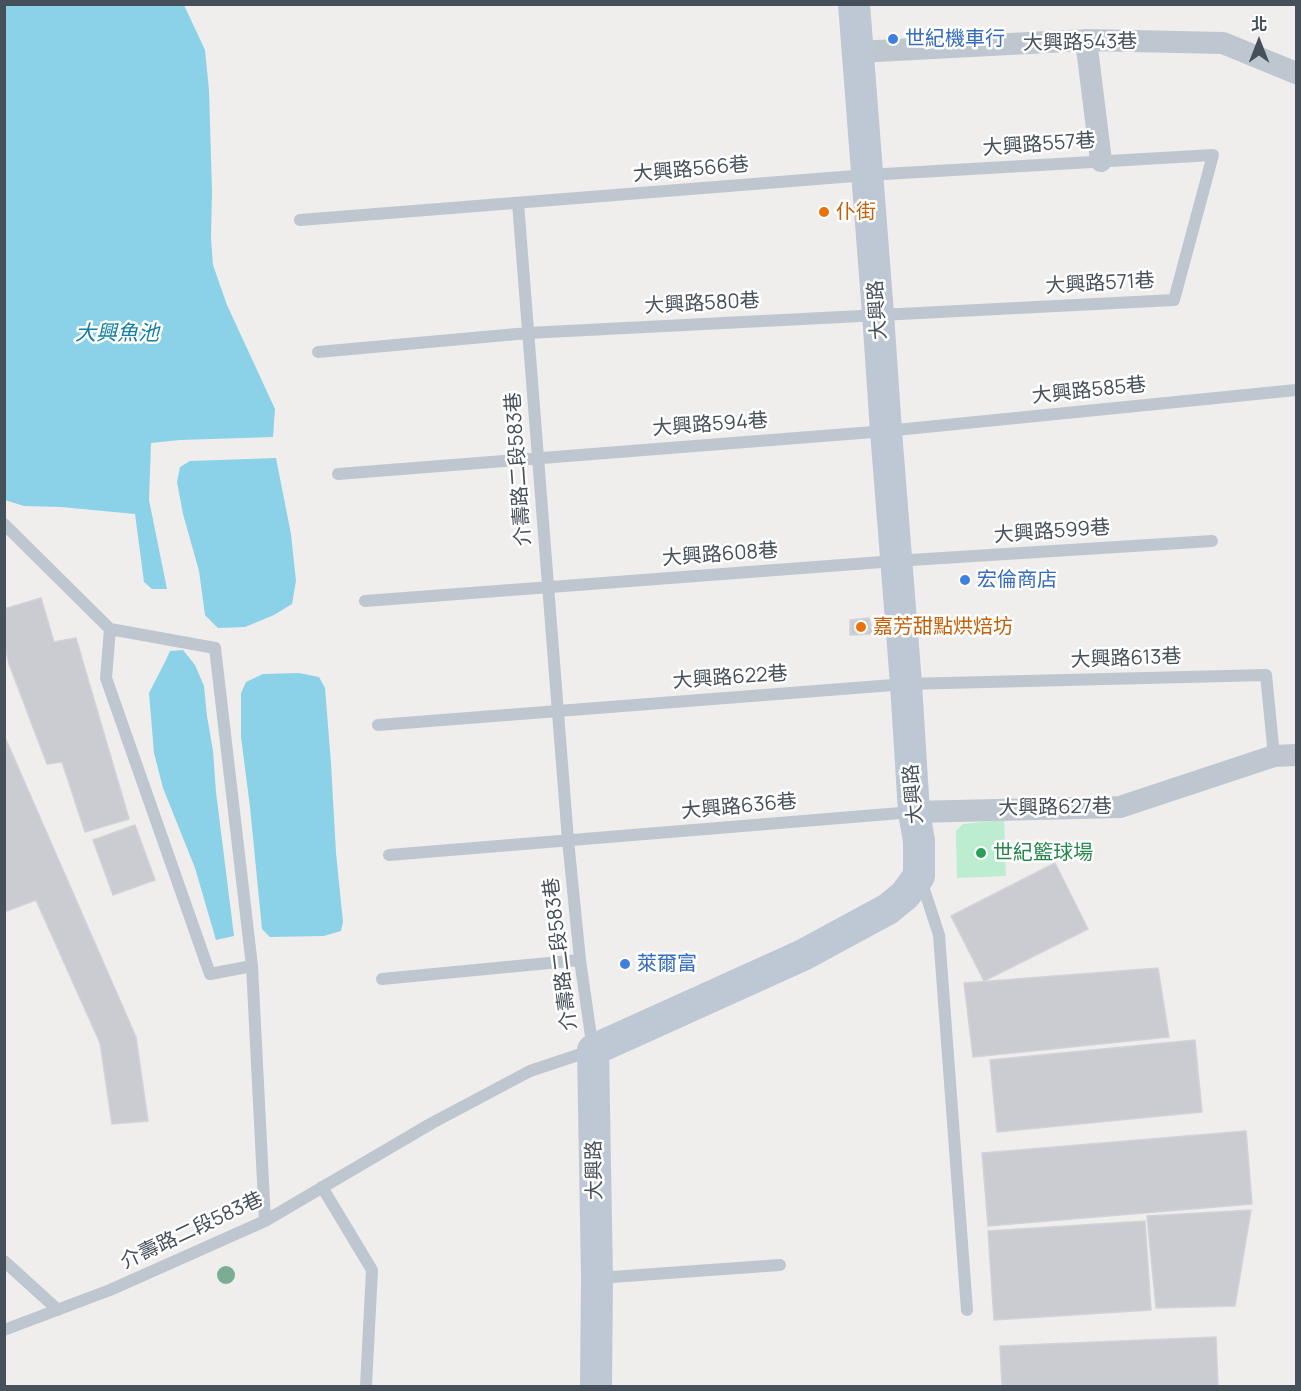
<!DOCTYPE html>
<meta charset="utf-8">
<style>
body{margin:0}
#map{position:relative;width:1301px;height:1391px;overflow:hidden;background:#f0eded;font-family:Manrope,"Noto Sans TC",sans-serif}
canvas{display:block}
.frame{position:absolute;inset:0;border:6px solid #46505a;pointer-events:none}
.north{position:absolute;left:1229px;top:12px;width:60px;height:60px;-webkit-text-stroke:4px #fff;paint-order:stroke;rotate:0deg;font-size:16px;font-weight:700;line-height:24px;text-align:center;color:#46505a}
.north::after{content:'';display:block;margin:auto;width:21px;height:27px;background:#46505a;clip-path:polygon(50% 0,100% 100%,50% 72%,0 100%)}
</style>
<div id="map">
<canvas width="1301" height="1391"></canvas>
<div class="frame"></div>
<div class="north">北</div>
</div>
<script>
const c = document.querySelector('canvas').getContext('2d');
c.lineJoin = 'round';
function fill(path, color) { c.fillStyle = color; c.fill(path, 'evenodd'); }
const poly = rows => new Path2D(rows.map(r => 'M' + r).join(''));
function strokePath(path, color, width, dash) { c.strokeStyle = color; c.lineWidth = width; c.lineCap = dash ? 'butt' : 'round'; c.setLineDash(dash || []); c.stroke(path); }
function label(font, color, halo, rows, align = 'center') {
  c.font = font + ' Manrope,"Noto Sans TC",sans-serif'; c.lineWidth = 5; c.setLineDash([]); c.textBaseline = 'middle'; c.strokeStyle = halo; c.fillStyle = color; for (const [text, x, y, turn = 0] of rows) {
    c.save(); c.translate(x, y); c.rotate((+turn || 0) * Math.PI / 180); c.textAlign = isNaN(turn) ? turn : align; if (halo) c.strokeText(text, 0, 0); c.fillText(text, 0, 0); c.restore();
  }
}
const green = poly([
 [1004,820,1006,876,957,878,956,831,963,824]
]);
const water = poly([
 [9,5,184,5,205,50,209,90,212,191,211,238,213,265,227,305,275,409,273,437,180,440,151,443,149,500,167,589,152,589,144,582,135,514,61,507,24,506,5,500,4,7],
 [276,458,291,534,296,581,292,604,274,615,245,627,218,628,205,615,199,571,183,514,177,482,180,467,190,461],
 [183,650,195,665,204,686,207,716,213,751,216,792,234,936,216,940,195,868,163,788,154,753,149,693,166,660,170,651],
 [299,673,319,677,325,688,331,763,336,853,343,922,341,931,324,936,270,937,262,929,250,807,241,737,241,693,246,682,263,674]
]);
const building = poly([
 [41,598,54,642,76,638,129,819,85,832,62,762,47,764,9,664,4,642,4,609,41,598],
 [869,618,873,634,850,635,850,620,869,618],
 [4,735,136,1037,148,1121,112,1124,100,1043,36,900,4,912,4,735],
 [135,825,155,880,113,895,93,840,135,825],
 [1055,863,1088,929,984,981,951,916,1055,863],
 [1158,968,1169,1037,973,1057,964,983,1158,968],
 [1195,1040,1202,1112,997,1132,990,1060,1195,1040],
 [1246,1131,1252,1204,988,1226,982,1153,1246,1131],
 [1251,1210,1235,1306,1156,1308,1147,1216,1251,1210],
 [1145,1221,1151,1310,994,1320,988,1231,1145,1221],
 [1216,1337,1218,1386,1002,1386,1000,1346,1216,1337]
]);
const lane = poly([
 [300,220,867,175,1213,155,1174,300,528,333,318,352],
 [338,474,886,431,1296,390],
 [4,524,110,629,215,648,252,966,265,1221],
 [365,601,895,561,1212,541],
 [110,629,106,678,210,974,252,966],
 [378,725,906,684,1266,675,1274,756],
 [389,855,913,812],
 [921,880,939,935,967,1310],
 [382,979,580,960],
 [322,1187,372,1270,366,1386],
 [4,1261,58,1310],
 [598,1278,780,1265],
 [4,1330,110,1290,265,1221,432,1123,530,1071,593,1050,580,960,568,840,518,203]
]);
const street = poly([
 [1086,40,1101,161],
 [858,52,1086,40,1223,43,1296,73],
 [914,812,1120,807,1274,756,1296,755]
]);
const secondary = poly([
 [596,1386,597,1278,593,1050,803,955,888,909,905,895,919,876,919,841,914,812,906,684,886,431,878,314,854,4]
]);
const trees = [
 [226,1275]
];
const markers = [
 [893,39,6,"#3f7fe0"],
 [824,212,6,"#e8710a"],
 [965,580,6,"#3f7fe0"],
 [861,627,6,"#e8710a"],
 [981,853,6,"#2e9e5b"],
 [625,964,6,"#3f7fe0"]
];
const shopNames = [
 ["世紀機車行",905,39],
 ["宏倫商店",977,580],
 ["萊爾富",637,964]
];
const streetNames = [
 ["大興路543巷",1080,43,-1],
 ["大興路557巷",1039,145,-4],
 ["大興路566巷",691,170,-5],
 ["大興路571巷",1100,284,-3],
 ["大興路580巷",702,304,-3],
 ["大興路",878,310,-94],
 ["大興路585巷",1089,391,-6],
 ["大興路594巷",710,425,-4],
 ["介壽路二段583巷",519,469,-94],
 ["大興路599巷",1052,532,-4],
 ["大興路608巷",720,555,-4],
 ["大興路613巷",1126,659,-2],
 ["大興路622巷",730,678,-4],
 ["大興路",914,794,-95],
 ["大興路636巷",739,807,-5],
 ["大興路627巷",1055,808,-1],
 ["介壽路二段583巷",561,954,-97],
 ["大興路",595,1170,-91],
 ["介壽路二段583巷",192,1231,-25]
];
const foodNames = [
 ["仆街",836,212],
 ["嘉芳甜點烘焙坊",873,627]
];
const leisureNames = [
 ["世紀籃球場",993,853]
];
const waterNames = [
 ["大興魚池",117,334]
];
fill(green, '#bcedd0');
fill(water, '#8bd2e8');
fill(building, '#caccd2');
strokePath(building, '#d1d3d9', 1.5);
strokePath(lane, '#bec7cf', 12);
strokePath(street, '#bec7cf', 22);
strokePath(secondary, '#bec8d4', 32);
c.fillStyle = '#7aad94';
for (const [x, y] of trees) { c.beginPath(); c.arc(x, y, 9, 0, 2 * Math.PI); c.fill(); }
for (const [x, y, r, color] of markers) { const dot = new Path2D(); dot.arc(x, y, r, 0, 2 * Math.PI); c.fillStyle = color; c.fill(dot); strokePath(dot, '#fff', 2); }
label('20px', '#366cbe', '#fff', shopNames, 'left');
label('20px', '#46505a', '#fff', streetNames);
label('20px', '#c56008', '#fff', foodNames, 'left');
label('20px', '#27864d', '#fff', leisureNames, 'left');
label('italic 21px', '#1180a2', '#fff', waterNames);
</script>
